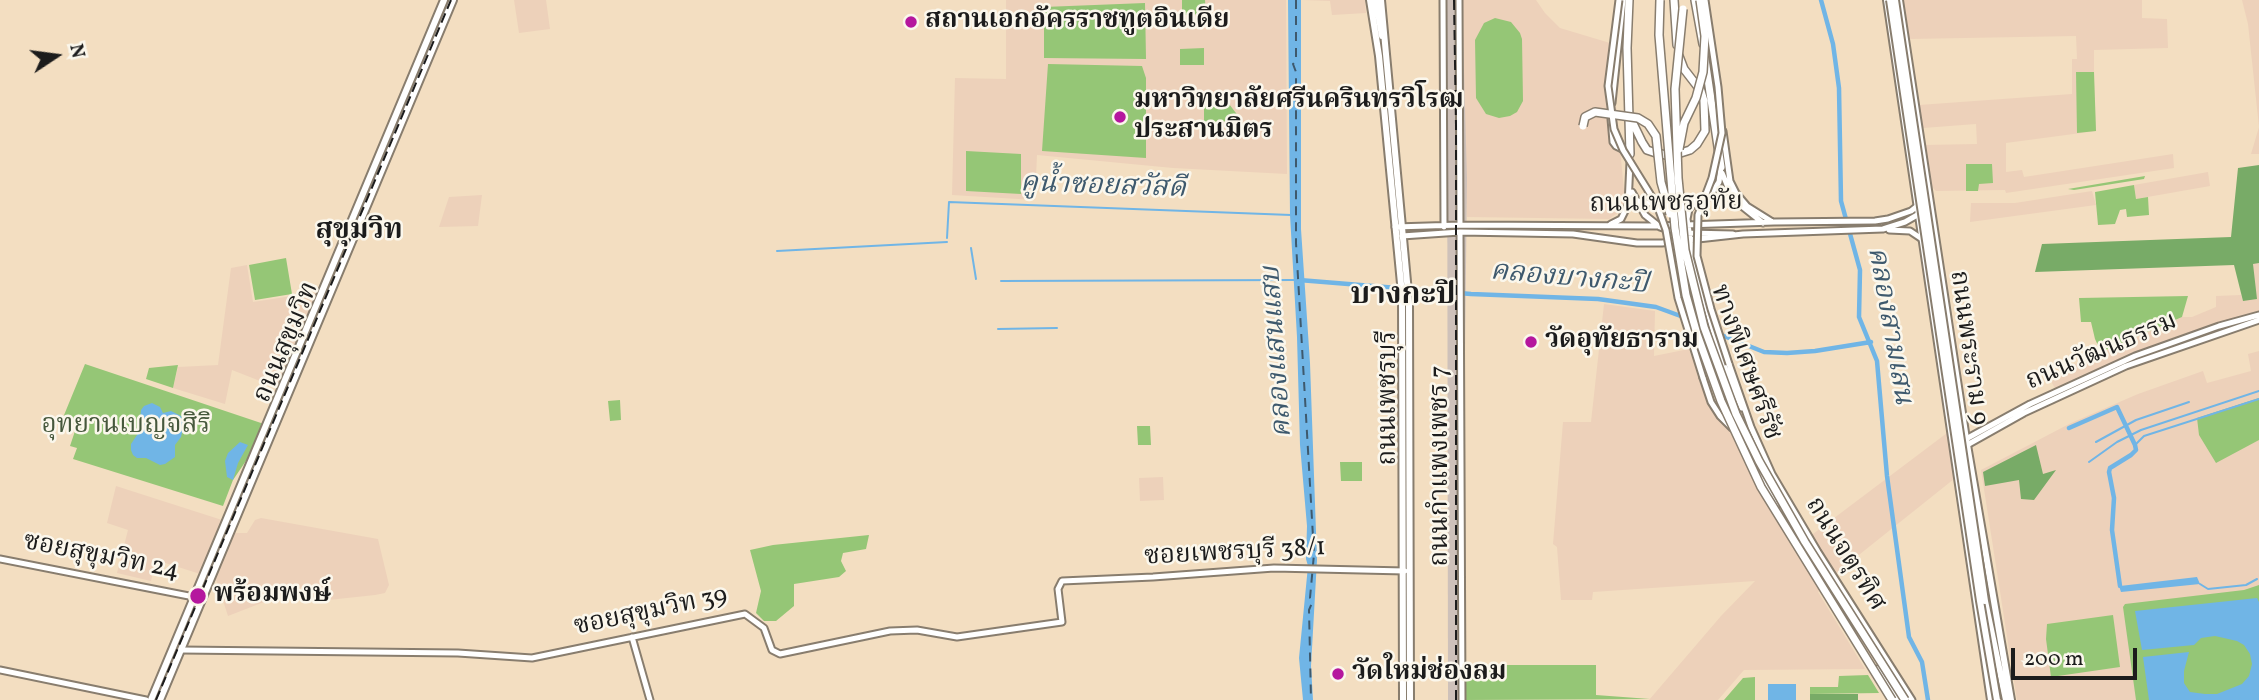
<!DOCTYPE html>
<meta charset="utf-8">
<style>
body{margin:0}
#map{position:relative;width:2259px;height:700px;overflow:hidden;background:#f3dec1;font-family:Vollkorn,serif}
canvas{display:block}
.north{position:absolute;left:21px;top:21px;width:70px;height:70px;-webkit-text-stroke:5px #fbf7ec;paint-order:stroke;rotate:77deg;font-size:19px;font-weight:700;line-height:28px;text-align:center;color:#1c1c1c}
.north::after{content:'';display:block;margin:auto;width:24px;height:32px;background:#1c1c1c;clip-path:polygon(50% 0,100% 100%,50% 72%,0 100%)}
.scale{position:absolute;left:2011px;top:648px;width:126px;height:32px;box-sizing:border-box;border:4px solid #1c1c1c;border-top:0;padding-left:9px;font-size:21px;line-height:24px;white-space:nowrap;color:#1c1c1c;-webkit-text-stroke:5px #fbf7ec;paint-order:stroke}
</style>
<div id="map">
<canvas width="2259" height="700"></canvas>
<div class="north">N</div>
<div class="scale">200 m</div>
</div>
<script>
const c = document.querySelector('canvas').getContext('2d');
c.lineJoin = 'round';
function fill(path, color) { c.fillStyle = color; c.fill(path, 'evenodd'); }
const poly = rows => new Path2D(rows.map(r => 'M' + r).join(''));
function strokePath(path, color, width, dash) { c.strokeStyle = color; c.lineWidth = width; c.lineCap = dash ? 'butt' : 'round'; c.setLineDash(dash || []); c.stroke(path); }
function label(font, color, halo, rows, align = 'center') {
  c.font = font + ' Vollkorn,"Noto Serif Thai",serif'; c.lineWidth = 5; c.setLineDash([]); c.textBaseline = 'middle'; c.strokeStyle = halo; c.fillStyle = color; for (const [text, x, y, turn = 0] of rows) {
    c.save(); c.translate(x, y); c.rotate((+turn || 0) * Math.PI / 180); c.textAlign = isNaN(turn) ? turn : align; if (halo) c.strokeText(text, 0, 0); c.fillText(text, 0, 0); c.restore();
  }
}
const built = poly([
 [514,0,546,0,550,29,519,33],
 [1006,0,1286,0,1287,174,1173,168,1037,155,1035,200,952,195,955,78,1006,79],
 [1303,0,1365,0,1366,13,1332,15,1330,1],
 [1462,0,1536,0,1545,13,1560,28,1610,43,1625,201,1620,211,1609,219,1467,217],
 [1904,0,2142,0,2142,18,2167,19,2168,48,2094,50,2094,72,2076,72,2076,81,2094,82,2096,131,2006,143,2006,172,2022,170,2024,177,2173,154,2174,168,2006,193,2005,190,1936,191,1930,185,1924,145,1977,144,1976,124,1923,128,1919,105,2072,94,2072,59,2077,59,2076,36,1909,39],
 [2242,0,2259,0,2259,154,2251,154,2259,127,2248,24],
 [2208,172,2210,186,2136,199,2134,185],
 [2092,191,2096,205,1970,222,1971,203,2015,203],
 [482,195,478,226,439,227,449,197],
 [2253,263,2259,263,2259,311,2178,336,2056,390,2048,376,2182,317,2192,317,2216,307,2216,296,2241,295,2243,301],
 [247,265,253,302,318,292,278,388,232,370,225,404,173,388,178,367,218,365,231,268],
 [1604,304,1655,311,1654,356,1689,349,1708,403,1718,419,1731,431,1793,549,1947,433,1954,479,1845,566,1818,592,1865,669,1744,670,1718,700,1649,700,1721,616,1755,581,1593,592,1592,600,1561,600,1557,547,1553,544,1563,422,1591,422],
 [2259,351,2259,700,2017,700,1981,470,2071,423,2138,394,2203,371,2207,383,2251,371,2248,354],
 [1163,477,1164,500,1140,501,1139,478],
 [116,486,222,520,235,533,247,533,255,520,261,518,378,539,389,585,385,593,375,595,319,601,309,596,305,586,228,616,216,579,156,560,151,581,117,573,128,530,107,523]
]);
const industrial = poly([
 [1447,0,1462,0,1467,179,1461,700,1448,700]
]);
const green = poly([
 [1182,0,1205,0,1206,14,1182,15],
 [1145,3,1146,59,1044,58,1044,7],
 [1495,18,1511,22,1520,33,1522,39,1523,101,1517,112,1510,116,1499,118,1486,114,1476,98,1475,40,1484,23],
 [1204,48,1204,65,1180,65,1180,49],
 [1048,64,1142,66,1146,78,1146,158,1042,151],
 [2076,72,2094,72,2096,131,2077,133],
 [1226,100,1242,121,1204,122,1204,101],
 [966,151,1021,154,1021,194,966,191],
 [1966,164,1992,164,1993,183,1979,184,1978,191,1966,191],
 [2145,176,2144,179,2074,190,2068,189],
 [2134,185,2136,199,2148,197,2149,215,2127,217,2126,209,2120,210,2115,224,2098,225,2095,192],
 [286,258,292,294,255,300,249,265],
 [2188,296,2182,317,2101,352,2095,339,2091,322,2081,322,2079,298],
 [85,364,264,424,252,452,233,480,223,506,73,459,77,448,70,446,77,425,62,420],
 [178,365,173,388,146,379,149,368],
 [2259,398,2259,440,2216,463,2199,435,2197,418],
 [620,400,621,420,610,421,608,401],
 [1137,426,1150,426,1151,445,1138,445],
 [1340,462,1362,462,1362,481,1341,481],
 [869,535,866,549,843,553,841,561,846,571,839,577,794,584,794,606,776,621,764,621,756,613,761,591,750,550,773,545],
 [2259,585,2259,700,2136,700,2123,607,2125,604,2244,590],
 [2113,615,2120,667,2051,677,2046,639,2047,624],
 [1465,665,1596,665,1596,695,1650,699,1466,700],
 [1868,675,1879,693,1810,694,1810,687,1838,687,1839,676],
 [1755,677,1755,700,1724,700,1743,678]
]);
const forest = poly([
 [2259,165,2259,263,2253,264,2257,299,2243,301,2234,265,2035,272,2042,244,2231,237,2238,168],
 [2036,445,2043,474,2056,470,2034,500,2021,499,2019,480,1985,486,1983,472],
 [1810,694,1858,694,1858,700,1810,700]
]);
const water = poly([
 [1288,0,1301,0,1301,229,1310,363,1317,560,1311,666,1313,700,1303,700,1299,658,1308,566,1306,559,1307,526,1300,445,1297,337,1290,215],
 [152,403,160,407,163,413,171,411,181,416,184,424,181,437,175,445,175,457,165,464,160,465,146,458,137,458,133,455,131,450,131,444,139,432,141,410,144,406],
 [240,442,248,445,238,463,233,480,227,477,225,461,228,453],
 [2197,577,2200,584,2121,592,2120,589,2120,586],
 [2257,598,2259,602,2259,700,2149,700,2143,657,2189,652,2184,671,2184,683,2190,692,2205,694,2217,694,2242,684,2249,676,2252,664,2250,654,2244,645,2237,641,2215,636,2201,638,2194,645,2142,650,2135,611],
 [1768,684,1796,684,1796,700,1768,700]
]);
const stream = poly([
 [947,238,949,202,1291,215],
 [971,248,976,279],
 [777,251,947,242],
 [1001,281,1295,280],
 [998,329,1057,328],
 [2096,442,2136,420,2189,402],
 [2135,445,2144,436,2259,399],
 [2089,462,2117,442,2141,430,2259,391],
 [2200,584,2208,589,2246,585,2257,579]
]);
const canal = poly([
 [1821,0,1833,44,1839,88,1841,201,1860,270,1859,317,1877,361,1887,476,1909,637,1922,662,1928,700],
 [1299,280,1471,294,1598,299,1656,307,1686,318],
 [1719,334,1764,352,1787,353,1815,351,1871,342],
 [2069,428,2117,407,2135,445,2136,450,2131,455,2110,468,2109,472,2114,498,2112,530,2120,586]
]);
const ferry = poly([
 [1296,0,1296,61,1293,64,1296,72,1296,243,1314,554,1310,598,1312,603,1309,610,1311,700]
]);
const secondary = poly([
 [1443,0,1444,227],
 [1459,0,1460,225],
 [1612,103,1623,0],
 [1611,119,1613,142,1616,146,1626,151],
 [1723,131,1730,181,1736,193,1747,206,1771,221],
 [1722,173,1733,199,1763,223],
 [1632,192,1645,215,1660,227,1677,233],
 [1636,200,1643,203,1667,203],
 [1696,202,1689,209,1687,219,1694,263,1722,361,1742,408],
 [1611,224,1621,219,1628,205,1630,162],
 [1395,227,1460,225,1656,226,1774,222,1875,221,1888,219,1911,211,1920,204],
 [1889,230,1910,231,1922,239],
 [1679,231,1681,209,1688,202,1709,197,1719,182,1721,167],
 [1460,232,1462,700],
 [1687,233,1733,234],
 [1402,236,1460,232,1519,233,1573,234,1637,243,1662,243,1743,234,1883,229,1905,222,1919,214],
 [1688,286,1704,344],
 [1729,364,1751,427,1772,474,1818,552,1912,700],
 [1703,378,1711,402,1720,416,1732,428],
 [1966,439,2030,404,2135,356,2219,326,2259,315],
 [1967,445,2024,413,2126,366,2259,320],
 [1753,462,1776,506],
 [0,559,194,597],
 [632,637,650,700],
 [181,650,458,653,532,658,745,614,764,628,772,650,780,654,890,631,917,630,957,637,1062,622,1058,589,1062,581,1153,577,1274,568,1405,571],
 [1877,669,1897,700],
 [0,670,146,700]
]);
const primary = poly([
 [1370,0,1379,56,1402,294,1403,700],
 [1376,0,1382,36],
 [1381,0,1409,303,1410,700],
 [1887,0,1991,700],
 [1899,0,1966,439,2011,700],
 [1985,601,2006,700],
 [151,700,444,0],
 [160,700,453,0]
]);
const highway = poly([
 [1629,0,1627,48,1630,154],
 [1674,0,1677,45],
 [1695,0,1703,44],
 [1705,59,1721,167],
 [1629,115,1642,142,1647,150,1656,153,1671,156,1690,150,1697,144,1705,131,1704,101,1701,91,1684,69,1679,56]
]);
const rail = poly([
 [1454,0,1456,126,1456,700],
 [156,700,451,0]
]);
const secondaryBridge = poly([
 [1619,0,1608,86,1614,129,1623,150,1657,205,1666,230,1678,298,1703,378],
 [1705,0,1718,87,1722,133,1712,178,1698,215,1697,256,1711,309,1729,364]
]);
const primaryBridge = poly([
 [1890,0,1980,601,1997,700],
 [1895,0,1985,601]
]);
const highwayBridge = poly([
 [1660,0,1659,35,1675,228,1686,295,1697,334,1721,401,1761,487,1892,700],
 [1683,9,1675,89,1678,178,1685,250,1704,327,1736,414,1759,461,1805,542,1905,700],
 [1583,126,1585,117,1595,112,1638,118,1648,124,1656,136,1661,182,1670,214],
 [1679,149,1684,123,1696,98,1703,72,1705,36,1700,0]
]);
const markers = [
 [911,22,7,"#b5179e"],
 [1120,117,7,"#b5179e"],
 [1531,342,7,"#b5179e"],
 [198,596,9,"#b5179e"],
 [1338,674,7,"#b5179e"]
];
const poiNames = [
 ["สถานเอกอัครราชทูตอินเดีย",925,22],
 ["มหาวิทยาลัยศรีนครินทรวิโรฒ",1134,102],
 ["ประสานมิตร",1134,132],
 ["วัดอุทัยธาราม",1545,342],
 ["พร้อมพงษ์",214,596],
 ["วัดใหม่ช่องลม",1352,674]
];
const streetNames = [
 ["ถนนเพชรอุทัย",1666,205,-1],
 ["ถนนสุขุมวิท",288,343,-67],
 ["ถนนพระราม 9",1967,348,82],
 ["ถนนวัฒนธรรม",2102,353,-23],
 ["ทางพิเศษศรีรัช",1744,363,70],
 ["ถนนเพชรบุรี",1390,398,-90],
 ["ถนนกำแพงเพชร 7",1442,466,-90],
 ["ซอยเพชรบุรี 38/1",1235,554,-3],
 ["ถนนจตุรทิศ",1844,555,58],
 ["ซอยสุขุมวิท 24",101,558,11],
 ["ซอยสุขุมวิท 39",651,613,-12]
];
const parkNames = [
 ["อุทยานเบญจสิริ",126,427]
];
const waterNames = [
 ["คูน้ำซอยสวัสดี",1103,188,2],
 ["คลองบางกะปิ",1569,280,5],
 ["คลองสามเสน",1888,326,80],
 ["คลองแสนแสบ",1279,352,-94]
];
const neighbourhoodNames = [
 ["สุขุมวิท",359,233]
];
const quarterNames = [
 ["บางกะปิ",1403,297]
];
fill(built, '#edd1ba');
fill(industrial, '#cec1ba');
fill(green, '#95c676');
fill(forest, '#78ab67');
fill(water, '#70b5e6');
strokePath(stream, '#70b5e6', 2);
strokePath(canal, '#70b5e6', 4.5);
strokePath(ferry, '#3e596d', 2, [9, 7]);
strokePath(secondary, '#887d6e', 9);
strokePath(primary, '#887d6e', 10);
strokePath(highway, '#887d6e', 10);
strokePath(secondary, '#fff', 5);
strokePath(primary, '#fff', 6);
strokePath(highway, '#fff', 7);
strokePath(rail, '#1c1c1c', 2, [10, 5]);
strokePath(secondaryBridge, '#887d6e', 9, []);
strokePath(primaryBridge, '#887d6e', 10, []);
strokePath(highwayBridge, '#887d6e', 10, []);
strokePath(secondaryBridge, '#fff', 5);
strokePath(primaryBridge, '#fff', 6);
strokePath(highwayBridge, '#fff', 7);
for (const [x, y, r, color] of markers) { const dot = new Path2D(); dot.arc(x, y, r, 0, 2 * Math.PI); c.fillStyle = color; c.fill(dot); strokePath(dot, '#fbf7ec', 2.5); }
label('bold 26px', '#1c1c1c', '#fbf7ec', poiNames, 'left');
label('26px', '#1c1c1c', '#fbf7ec', streetNames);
label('26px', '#46583c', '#fbf7ec', parkNames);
label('italic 28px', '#3e596d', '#fbf7ec', waterNames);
label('bold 28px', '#1c1c1c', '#fbf7ec', neighbourhoodNames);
label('bold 30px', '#1c1c1c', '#fbf7ec', quarterNames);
</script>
